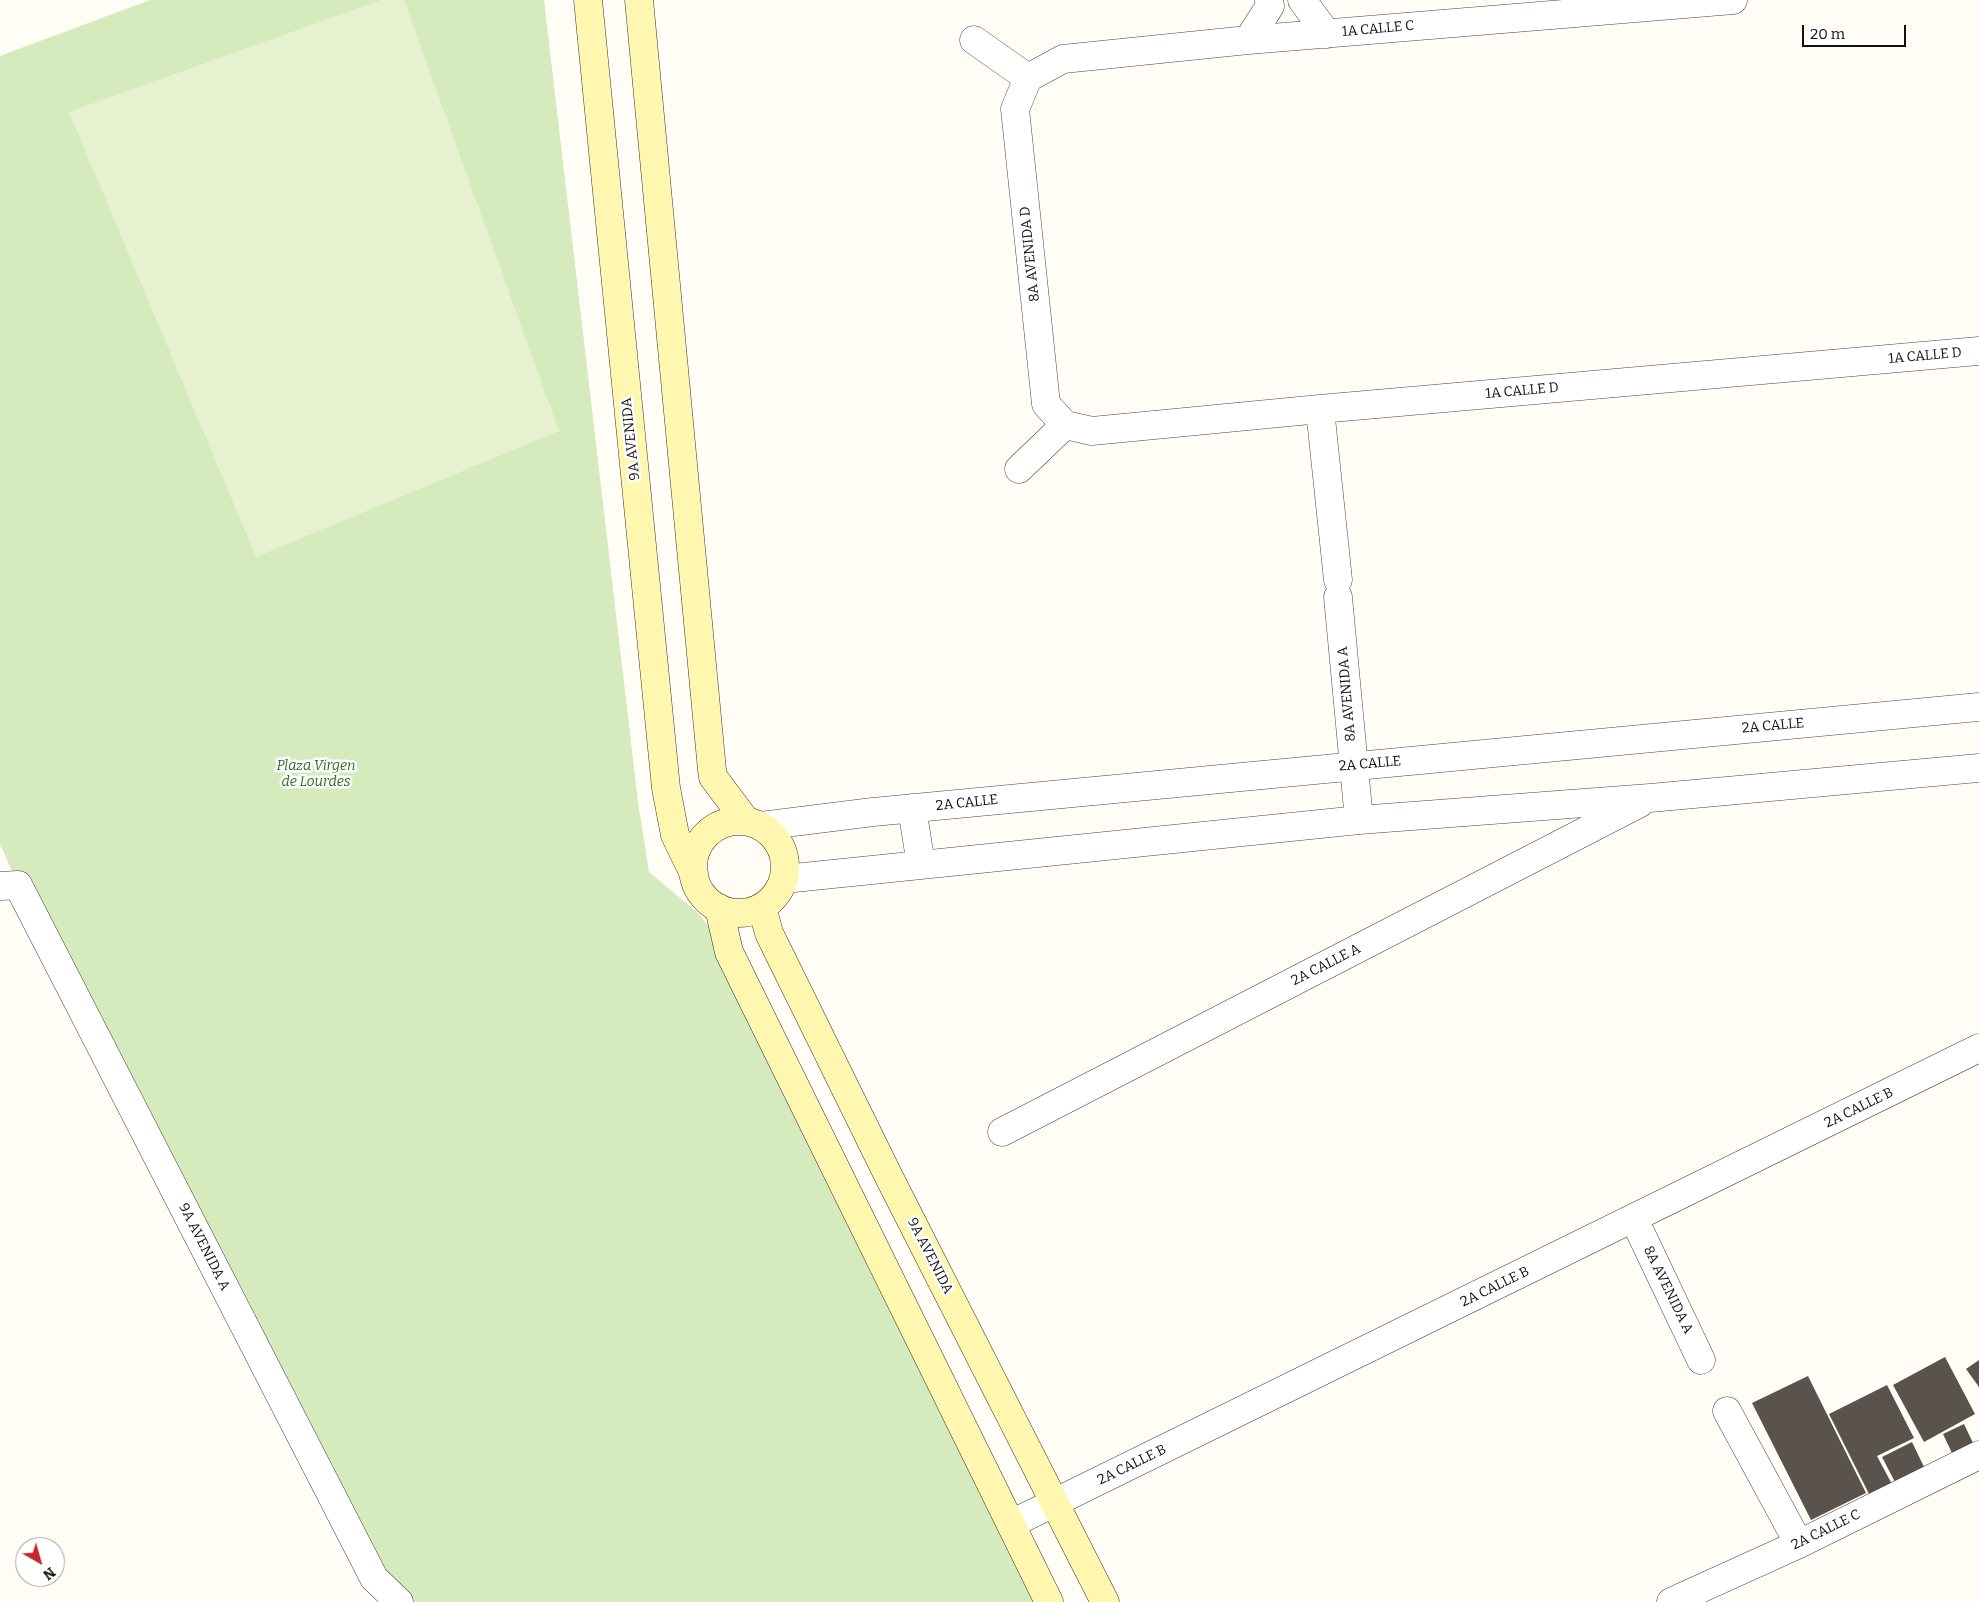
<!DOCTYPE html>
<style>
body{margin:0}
#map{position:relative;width:1979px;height:1602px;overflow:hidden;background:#fffdf5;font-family:Bitter,serif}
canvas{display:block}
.north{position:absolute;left:15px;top:1537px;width:50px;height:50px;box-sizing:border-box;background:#fff;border:1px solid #a0a0a0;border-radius:50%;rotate:142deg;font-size:14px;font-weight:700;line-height:20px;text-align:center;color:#111}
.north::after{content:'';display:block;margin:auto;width:18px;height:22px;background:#c4262e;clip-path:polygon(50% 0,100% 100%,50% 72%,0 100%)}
.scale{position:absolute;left:1802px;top:25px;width:104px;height:22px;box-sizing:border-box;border:2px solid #111;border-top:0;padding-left:6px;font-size:15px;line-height:18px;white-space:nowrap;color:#111;-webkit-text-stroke:4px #fff;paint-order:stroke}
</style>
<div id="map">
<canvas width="1979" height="1602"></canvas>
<div class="north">N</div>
<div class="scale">20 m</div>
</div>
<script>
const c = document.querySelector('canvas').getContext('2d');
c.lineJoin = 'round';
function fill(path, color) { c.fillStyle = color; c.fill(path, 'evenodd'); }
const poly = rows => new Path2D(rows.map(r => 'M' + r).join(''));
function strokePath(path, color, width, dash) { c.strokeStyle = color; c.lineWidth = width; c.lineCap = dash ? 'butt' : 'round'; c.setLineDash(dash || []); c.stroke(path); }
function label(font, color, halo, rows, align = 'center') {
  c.font = font + ' Bitter,serif'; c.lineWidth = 5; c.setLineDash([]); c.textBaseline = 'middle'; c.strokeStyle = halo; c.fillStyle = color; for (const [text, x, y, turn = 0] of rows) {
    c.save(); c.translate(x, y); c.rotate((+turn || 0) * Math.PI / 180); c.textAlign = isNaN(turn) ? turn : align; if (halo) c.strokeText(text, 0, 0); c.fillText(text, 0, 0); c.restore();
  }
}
const green = poly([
 [150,0,544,0,638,802,649,872,698,913,729,952,1049,1602,399,1602,18,885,0,844,0,56]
]);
const pitch = poly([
 [381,0,404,0,559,431,256,557,69,112]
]);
const building = poly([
 [1945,1357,1975,1414,1924,1442,1893,1385],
 [1979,1360,1979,1387,1966,1369],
 [1808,1376,1866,1493,1811,1520,1752,1403],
 [1887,1385,1914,1438,1877,1456,1894,1488,1872,1500,1829,1414],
 [1964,1424,1973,1443,1952,1453,1943,1434],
 [1912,1442,1925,1469,1896,1484,1882,1457]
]);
const minor = poly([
 [1302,0,1327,34],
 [974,40,1028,78],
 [1248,40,1270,6,1269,0],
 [1028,78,1063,59,1248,40,1733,0],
 [1028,78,1015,109,1046,404,1065,425],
 [1320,409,1338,580],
 [1065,425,1092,431,1320,409,1979,351],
 [1019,469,1065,425],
 [1338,597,1359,820],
 [912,808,921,865],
 [761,826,873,812,1979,707],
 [784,879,1359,820,1650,798,1979,768],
 [0,886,18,885,374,1578,399,1602],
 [1002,1132,1640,803],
 [1634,1219,1701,1360],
 [1727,1411,1799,1544],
 [1011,1524,1979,1048],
 [1671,1602,1799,1544,1979,1455]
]);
const secondary = poly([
 [588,0,666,788,675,835,694,874],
 [639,0,712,770,713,777,746,821],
 '693 867a46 46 0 1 1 92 0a46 46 0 1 1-92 0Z',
 [762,907,769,933,889,1177,1105,1602],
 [719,908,729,952,1049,1602]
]);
const streetNames = [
 ["1A CALLE C",1378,29,-5],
 ["8A AVENIDA D",1030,254,-96],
 ["1A CALLE D",1925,356,-5],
 ["1A CALLE D",1522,391,-5],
 ["9A AVENIDA",631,439,-96],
 ["8A AVENIDA A",1347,694,-95],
 ["2A CALLE",1773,726,-5],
 ["2A CALLE",1370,764,-5],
 ["2A CALLE",967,803,-6],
 ["2A CALLE A",1326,965,-27],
 ["2A CALLE B",1859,1108,-26],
 ["9A AVENIDA A",204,1247,63],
 ["9A AVENIDA",930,1256,63],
 ["2A CALLE B",1495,1287,-26],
 ["8A AVENIDA A",1668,1290,64],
 ["2A CALLE B",1132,1465,-26],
 ["2A CALLE C",1826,1530,-26]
];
const parkNames = [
 ["Plaza Virgen",316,766],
 ["de Lourdes",316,782]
];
fill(green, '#d5ebbd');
fill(pitch, '#e6f2cf');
fill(building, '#5a524d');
strokePath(minor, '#444', 29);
strokePath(secondary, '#333', 29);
strokePath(minor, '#fff', 28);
strokePath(secondary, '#fff6b0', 28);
label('14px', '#111', '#fff', streetNames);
label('italic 14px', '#2f6b1f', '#fff', parkNames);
</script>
